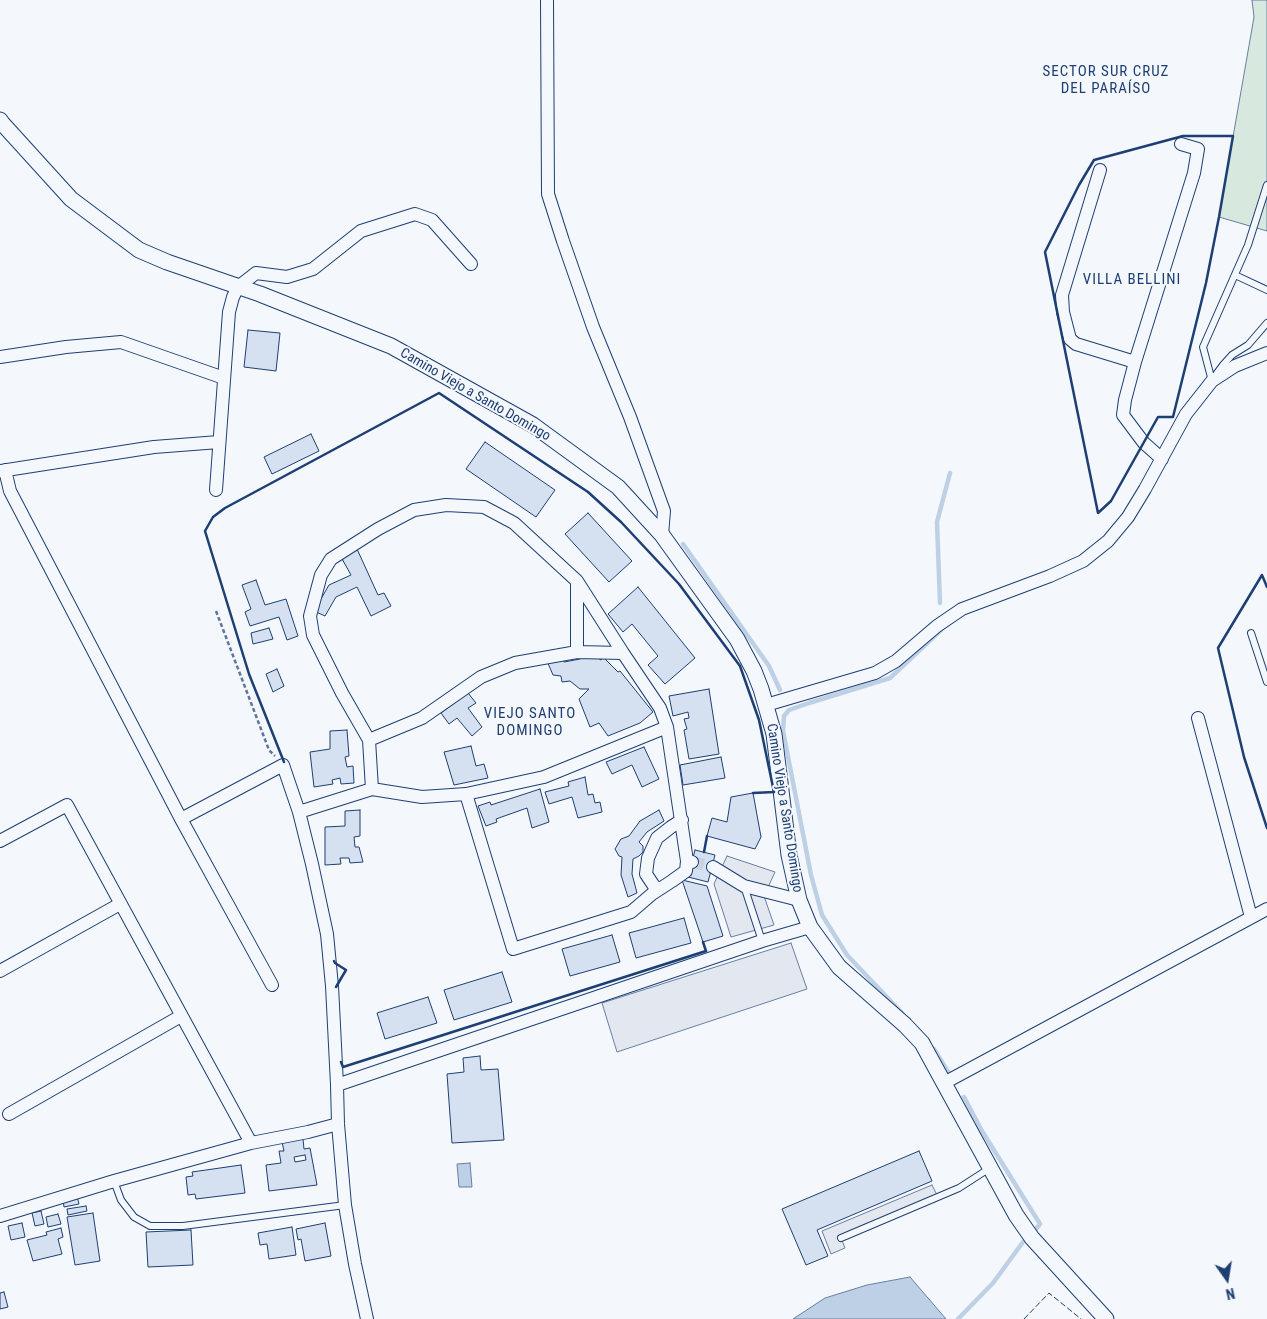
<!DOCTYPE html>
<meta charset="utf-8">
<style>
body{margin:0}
#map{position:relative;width:1267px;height:1319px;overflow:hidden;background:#f4f7fb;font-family:"Roboto Condensed",sans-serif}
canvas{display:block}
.north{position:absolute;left:1202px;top:1254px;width:50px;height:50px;-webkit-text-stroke:4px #f4f7fb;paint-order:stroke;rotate:167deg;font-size:14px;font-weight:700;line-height:20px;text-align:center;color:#1d3f73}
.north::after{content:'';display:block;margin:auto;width:18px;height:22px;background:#1d3f73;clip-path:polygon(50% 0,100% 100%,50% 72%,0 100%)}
</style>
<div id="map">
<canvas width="1267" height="1319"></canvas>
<div class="north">N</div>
</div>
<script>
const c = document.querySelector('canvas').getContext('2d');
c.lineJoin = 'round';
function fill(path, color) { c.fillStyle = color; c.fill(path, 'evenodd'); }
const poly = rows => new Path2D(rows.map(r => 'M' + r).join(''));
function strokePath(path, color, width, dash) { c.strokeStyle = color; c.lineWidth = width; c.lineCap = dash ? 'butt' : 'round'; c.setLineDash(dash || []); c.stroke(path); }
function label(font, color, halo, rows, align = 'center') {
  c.font = font + ' "Roboto Condensed",sans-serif'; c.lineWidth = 4; c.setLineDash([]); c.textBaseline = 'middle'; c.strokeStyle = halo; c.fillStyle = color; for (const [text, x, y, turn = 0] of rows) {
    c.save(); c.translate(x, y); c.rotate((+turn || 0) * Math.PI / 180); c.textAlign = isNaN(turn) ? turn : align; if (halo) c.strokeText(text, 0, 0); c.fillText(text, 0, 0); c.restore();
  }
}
const green = poly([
 [1252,0,1267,0,1267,231,1219,217,1254,17,1252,0]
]);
const parking = poly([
 [727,856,775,872,764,896,774,925,731,937,714,884,727,856],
 [791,943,807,989,617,1052,602,1003,791,943],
 [932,1185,938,1197,841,1238,845,1248,831,1254,822,1231,932,1185]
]);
const water = poly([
 [470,1163,472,1187,459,1187,457,1164,470,1163],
 [910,1277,946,1319,793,1319,825,1298,867,1285,910,1277]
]);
const stream = poly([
 [683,544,769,666,780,690],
 [940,603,937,522,950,473],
 [902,1013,847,955,822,915,811,875,783,731,784,716,789,710,809,703,890,678,941,630],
 [934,1049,950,1075],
 [964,1097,982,1131,1040,1224,1036,1229],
 [958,1319,993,1283,1023,1242]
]);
const building = poly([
 [248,330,280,333,276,371,244,367,248,330],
 [311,434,319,451,272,474,264,457,311,434],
 [485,442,555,490,536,517,466,469,485,442],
 [588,513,632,561,609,582,565,534,588,513],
 [357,549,378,595,384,593,391,606,371,616,357,587,336,597,325,616,314,611,329,585,351,575,341,557,357,549],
 [256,580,265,605,286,599,298,636,287,640,279,617,250,626,245,612,251,609,242,585,256,580],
 [638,587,695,658,665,684,648,665,658,656,632,624,623,632,608,614,638,587],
 [269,628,273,639,253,644,251,633,269,628],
 [593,655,601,660,603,657,618,672,620,671,653,712,640,723,608,736,599,723,590,727,579,699,589,689,580,689,570,681,562,682,561,676,553,675,547,661,563,660,564,662,580,659,578,657,593,655],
 [277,669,284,686,273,692,266,674,277,669],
 [709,689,719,754,689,759,684,730,687,729,684,719,689,718,688,712,673,716,669,696,709,689],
 [468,693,476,703,468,708,482,727,472,736,457,718,449,724,441,713,468,693],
 [347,730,349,756,345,757,347,767,353,766,354,783,341,784,340,778,332,780,333,784,314,787,310,752,330,749,330,731,347,730],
 [471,746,476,766,484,764,488,778,454,785,444,752,471,746],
 [644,747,659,779,642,787,632,765,612,774,606,762,644,747],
 [721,757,725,778,683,785,680,765,721,757],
 [585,777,588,795,593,794,595,803,600,802,602,812,578,818,572,797,549,804,545,792,569,786,568,782,585,777],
 [540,789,549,822,532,828,527,808,496,819,497,822,486,826,478,806,490,802,491,805,540,789],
 [753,793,761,837,755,849,707,836,712,818,727,822,731,797,753,793],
 [360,810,360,836,354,837,355,847,359,847,363,862,350,863,349,858,340,858,341,864,325,865,325,827,345,826,345,811,360,810],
 [659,810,664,821,647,832,639,842,643,846,643,852,639,856,633,859,632,874,637,893,628,897,621,875,622,857,619,856,615,849,621,839,629,836,640,821,659,810],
 [695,850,715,855,708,882,688,877,695,850],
 [682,880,707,886,723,936,703,942,682,880],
 [684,918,691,943,636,958,629,933,684,918],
 [612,935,620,962,570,976,562,949,612,935],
 [502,972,512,1002,454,1020,444,990,502,972],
 [428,997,437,1023,385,1039,377,1013,428,997],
 [480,1056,481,1070,498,1069,504,1140,452,1143,447,1074,464,1072,463,1058,480,1056],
 [303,1139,304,1149,310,1148,317,1185,269,1191,266,1165,281,1163,279,1151,284,1151,282,1142,303,1139],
 [305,1155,306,1160,295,1162,294,1157,305,1155],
 [919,1151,932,1181,817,1230,828,1256,806,1265,782,1209,919,1151],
 [241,1165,245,1193,196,1199,195,1194,188,1195,186,1177,193,1176,192,1172,241,1165],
 [77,1196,79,1204,64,1207,63,1200,77,1196],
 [86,1206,87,1211,68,1215,67,1209,86,1206],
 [41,1211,44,1224,35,1226,32,1213,41,1211],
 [93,1213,100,1261,75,1265,67,1217,93,1213],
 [58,1214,61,1224,48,1227,46,1217,58,1214],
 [22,1223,25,1237,11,1240,8,1226,22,1223],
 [325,1223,331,1256,305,1261,301,1239,298,1240,296,1229,325,1223],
 [292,1227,296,1255,269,1259,267,1244,260,1245,258,1233,292,1227],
 [61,1228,63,1237,58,1239,62,1254,33,1261,27,1240,47,1235,46,1232,61,1228],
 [191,1230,193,1265,148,1267,146,1232,191,1230],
 [4,1292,8,1307,0,1309,0,1293,4,1292]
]);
const minorTunnel = poly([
 [692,862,713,867]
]);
const path = poly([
 [216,611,269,750,275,756]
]);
const service = poly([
 [1235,275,1267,290],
 [1217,373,1223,365,1232,355,1248,345,1267,323],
 [1212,381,1203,347,1248,245,1267,185],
 [1251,633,1267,682],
 [744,886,762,941],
 [114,1181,121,1200,134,1217,150,1226,183,1226,345,1205],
 [841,1238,959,1188,990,1168]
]);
const minor = poly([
 [547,0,548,194,563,241,593,327,630,417,664,511,662,535],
 [1100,170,1062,295,1063,312,1070,339,1076,344,1135,362],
 [0,357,66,347,121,342,224,378],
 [1162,459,1144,443,1123,415,1125,400,1135,362,1194,173,1198,149,1181,144],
 [5,470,10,491,181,819,272,985],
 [0,471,154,447,219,442],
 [216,490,229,312,233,297,238,287,256,273,287,277,313,269,361,231,415,214,432,220,471,264],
 [577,582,577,652],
 [766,705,875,673,896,661,937,626,962,609,1050,576,1083,561,1108,541,1128,517,1145,489,1186,414,1212,381,1235,366,1267,353],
 [1198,718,1251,917],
 [369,740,422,718,481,677,515,663,577,652,623,653],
 [372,789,369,740,342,693,313,635,310,616,321,575,331,559,378,529,414,510,446,505,484,507,514,523,577,581,623,653,660,708,667,727,687,861,692,862],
 [466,794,513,949,631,912,652,894,672,881,686,871,687,861],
 [299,812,372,789,422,797,466,794,544,777,667,727],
 [181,819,283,765,299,812,312,864,327,934,332,986,337,1085,338,1124,345,1205,355,1264,367,1319],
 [0,841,67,805,251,1143,308,1132,338,1124],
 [713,867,744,886,799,900],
 [659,889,654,886,646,874,648,858,657,838,671,827,682,820],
 [0,971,120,904],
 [944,1083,1267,909],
 [337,1085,762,941,810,927],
 [9,1114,181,1016],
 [0,1216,114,1181,251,1143]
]);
const tertiary = poly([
 [0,120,2,123,71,199,139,250,167,262,260,294,391,346,533,425,618,487,662,535,737,639,754,671,761,689,774,734,789,855,799,900,810,927,839,967,905,1025,922,1043,1016,1215,1032,1238,1106,1319]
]);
const fence = poly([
 [1024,1319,1049,1293,1081,1319]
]);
const wall = poly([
 [1183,136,1233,136,1219,217,1206,283,1173,417,1158,417,1111,501,1098,513,1045,252,1079,185,1094,160,1183,136],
 [1267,587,1262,575,1218,648,1244,757,1267,828],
 [284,762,249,674,205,531,213,517,225,508,439,393,588,492,621,522,679,584,740,666,759,720,774,792,753,793],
 [704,852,707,836],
 [334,961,335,963,346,970,336,987],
 [341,1062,343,1067,706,951,703,942]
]);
const streetNames = [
 ["Camino Viejo a Santo Domingo",475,395,30],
 ["Camino Viejo a Santo Domingo",784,808,81]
];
const neighbourhoodNames = [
 ["SECTOR SUR CRUZ",1106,72],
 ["DEL PARAÍSO",1106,89],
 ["VILLA BELLINI",1132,280],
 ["VIEJO SANTO",530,714],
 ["DOMINGO",530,731]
];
fill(green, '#d7e8df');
strokePath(green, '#687fa3', 1);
fill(parking, '#e3e8f0');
strokePath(parking, '#687fa3', 1);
fill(water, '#bed0e5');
strokePath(water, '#687fa3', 1);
strokePath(stream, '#bed0e5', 4.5);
fill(building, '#d5e0f0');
strokePath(building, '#1d3f73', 1);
strokePath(minorTunnel, '#c9d2e0', 12, [12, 6]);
strokePath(service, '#1d3f73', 8);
strokePath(minor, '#1d3f73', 14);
strokePath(tertiary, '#1d3f73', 17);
strokePath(path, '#5e769c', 2.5, [4, 2.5]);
strokePath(service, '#f4f7fb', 6);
strokePath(minor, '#f4f7fb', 12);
strokePath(tertiary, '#f4f7fb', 15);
strokePath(fence, '#1d3f73', 1, [6, 2.5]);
strokePath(wall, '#1d3f73', 2.5);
label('14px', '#1d3f73', '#f4f7fb', streetNames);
c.letterSpacing = '1px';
label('15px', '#1d3f73', '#f4f7fb', neighbourhoodNames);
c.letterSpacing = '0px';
</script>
